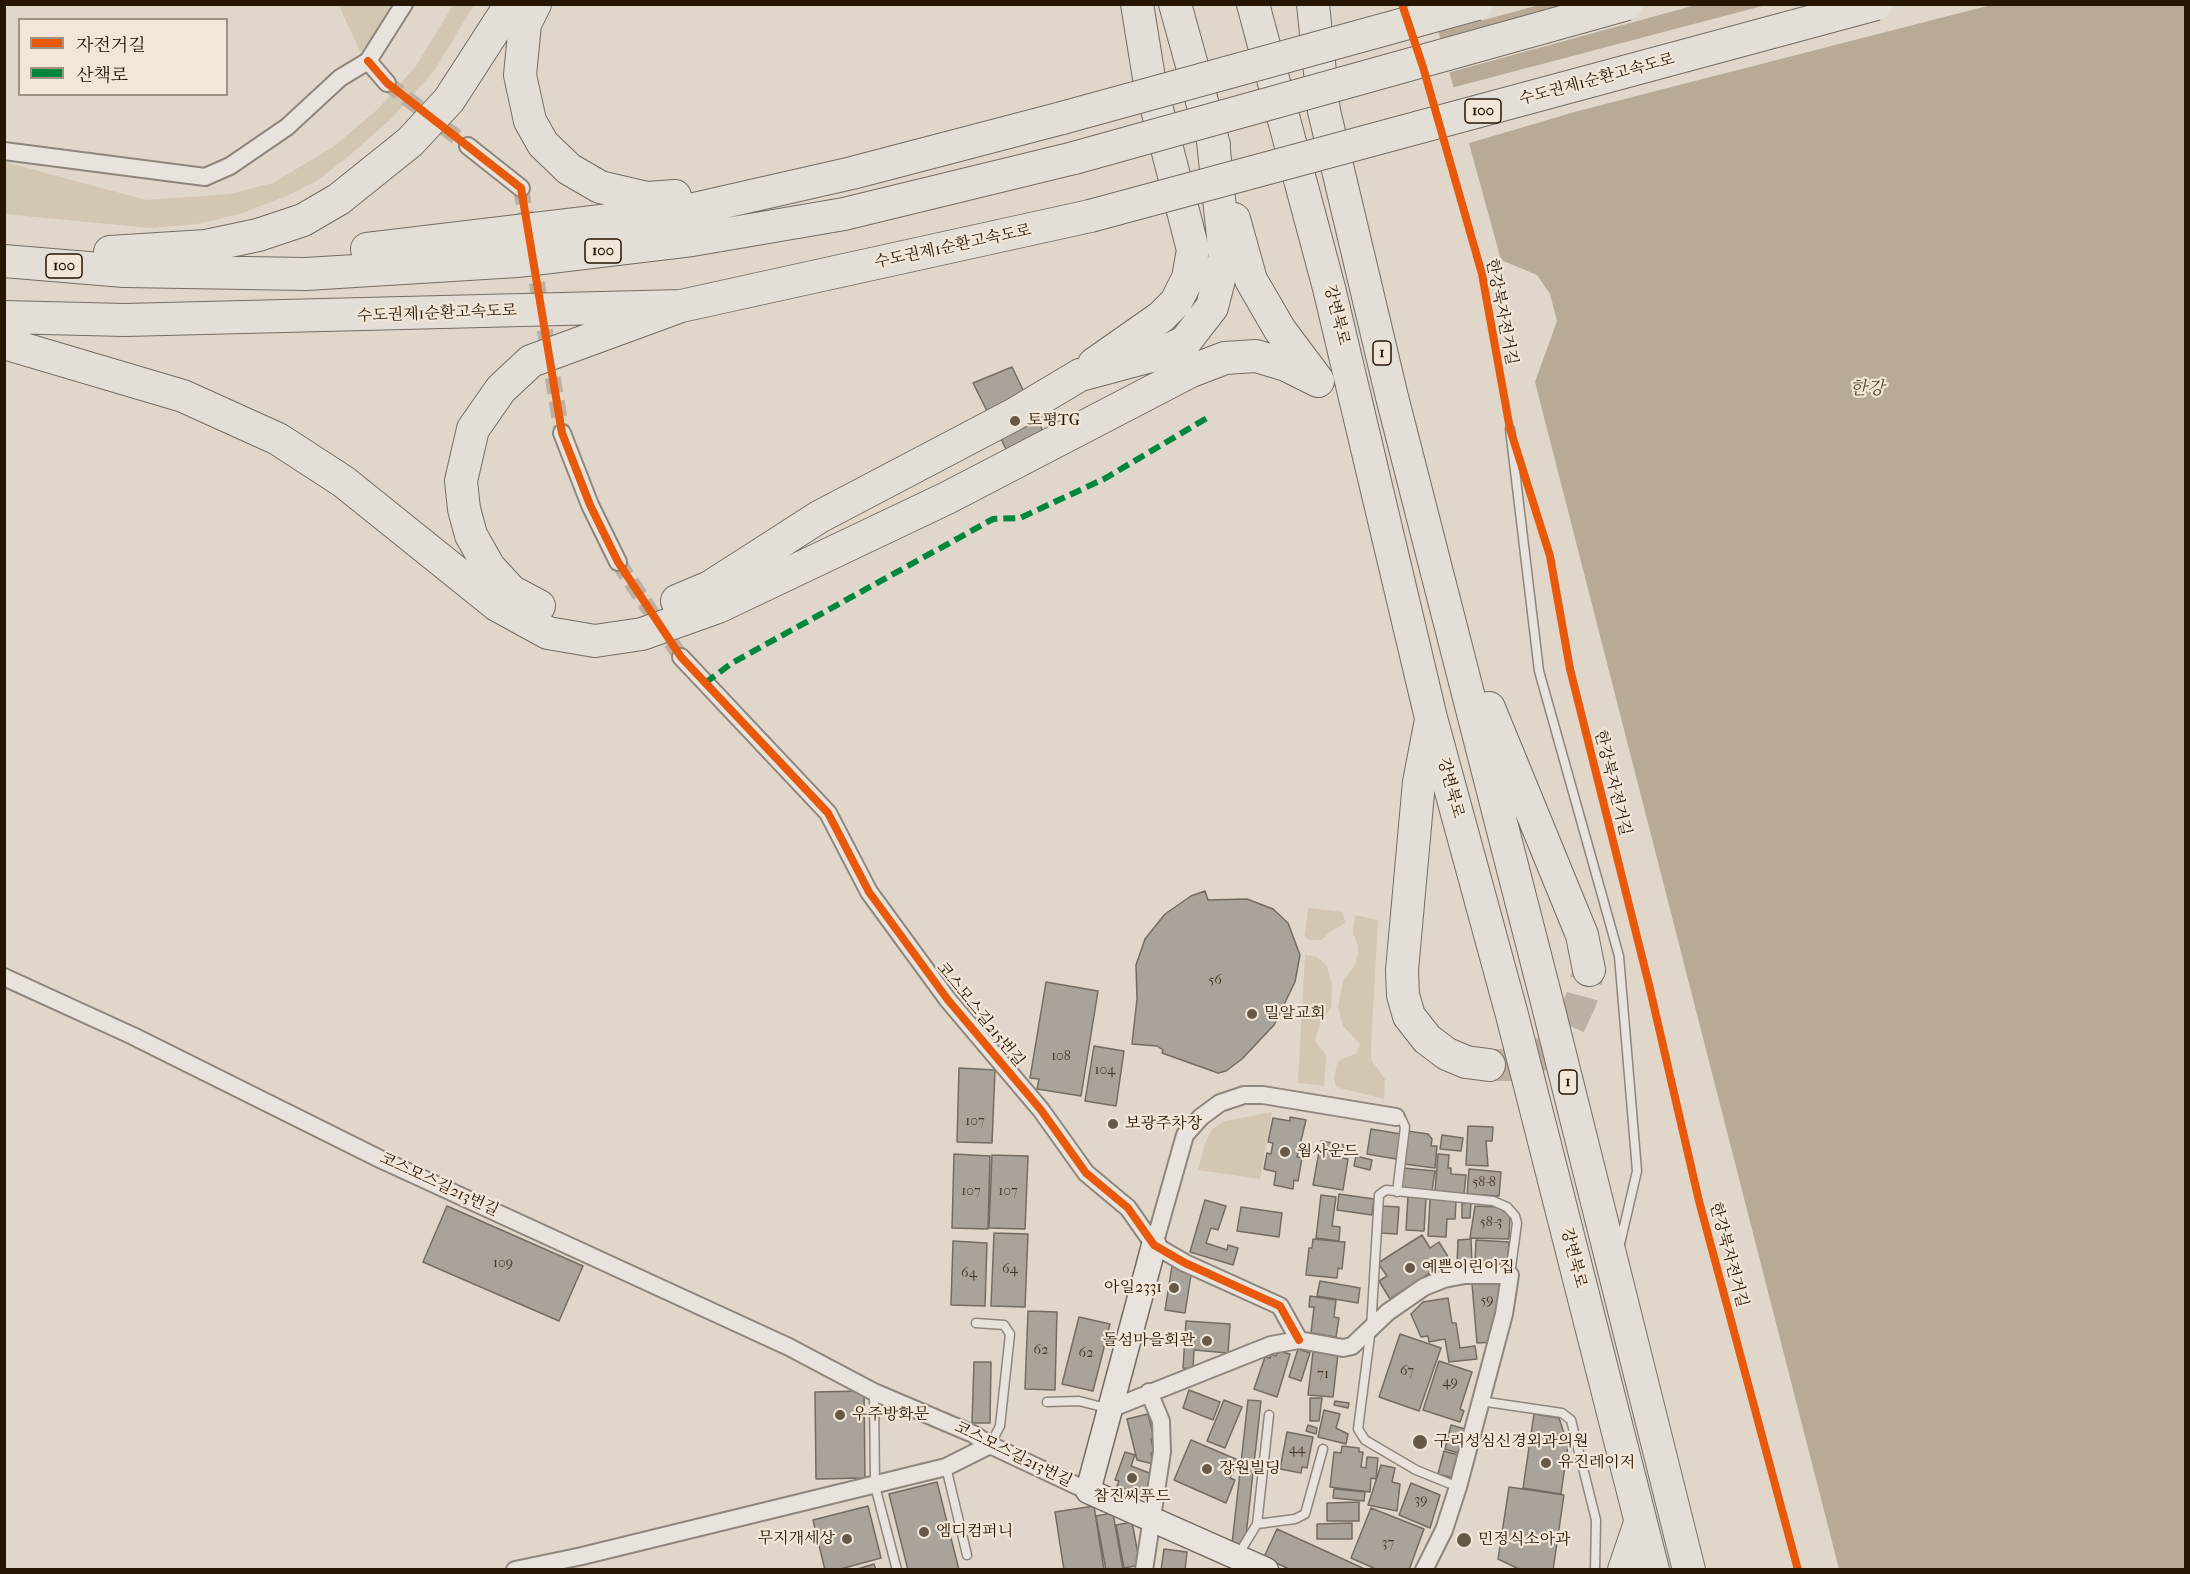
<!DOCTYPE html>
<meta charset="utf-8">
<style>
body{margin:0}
#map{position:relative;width:2190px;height:1574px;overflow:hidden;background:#e0d7ca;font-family:"IM FELL French Canon","Noto Serif KR",serif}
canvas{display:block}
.frame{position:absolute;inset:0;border:6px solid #261500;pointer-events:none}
.legend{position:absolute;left:18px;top:18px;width:210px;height:78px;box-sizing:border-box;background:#f1e6d7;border:2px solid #a09281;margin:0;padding:8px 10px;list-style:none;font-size:18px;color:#261500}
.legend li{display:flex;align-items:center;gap:12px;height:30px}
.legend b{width:30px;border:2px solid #a09281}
</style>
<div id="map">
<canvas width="2190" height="1574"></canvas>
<div class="frame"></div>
<ul class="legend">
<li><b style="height:8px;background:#e8590c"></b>자전거길</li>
<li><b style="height:8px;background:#00873e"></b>산책로</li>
</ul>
</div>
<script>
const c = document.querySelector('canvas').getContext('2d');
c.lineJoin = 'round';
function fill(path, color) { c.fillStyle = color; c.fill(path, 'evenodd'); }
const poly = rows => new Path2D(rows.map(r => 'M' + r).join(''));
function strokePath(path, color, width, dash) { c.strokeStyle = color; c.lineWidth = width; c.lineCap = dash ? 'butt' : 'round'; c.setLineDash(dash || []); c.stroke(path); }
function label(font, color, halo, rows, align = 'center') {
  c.font = font + ' "IM FELL French Canon","Noto Serif KR",serif'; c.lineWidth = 4.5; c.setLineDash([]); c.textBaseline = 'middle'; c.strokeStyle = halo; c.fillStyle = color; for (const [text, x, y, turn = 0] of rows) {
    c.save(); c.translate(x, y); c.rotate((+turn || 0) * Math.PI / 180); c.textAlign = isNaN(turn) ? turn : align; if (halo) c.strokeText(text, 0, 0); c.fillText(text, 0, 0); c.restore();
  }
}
const green = poly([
 [339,5,397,5,383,32,360,52],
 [453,5,474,5,434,71,392,118,349,156,318,180,289,195,240,214,197,224,150,228,5,214,5,162,146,200,230,194,273,183,333,147,378,109,416,66],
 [1308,908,1343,912,1345,923,1330,932,1322,940,1309,940,1305,936],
 [1355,915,1378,920,1371,1046,1371,1059,1385,1079,1384,1099,1336,1087,1334,1078,1337,1064,1340,1060,1357,1053,1360,1044,1343,1026,1338,1007,1343,981,1354,967,1358,955,1358,946,1353,933],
 [1305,955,1317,957,1327,966,1332,986,1331,1008,1319,1026,1315,1041,1326,1055,1324,1086,1298,1083],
 [1272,1112,1260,1179,1198,1170,1205,1143,1213,1128,1226,1121]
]);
const water = poly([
 [1431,5,2185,5,2185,1569,1839,1569,1535,382,1557,321,1550,294,1537,275,1501,260]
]);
const pier = poly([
 [1428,4,1539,5,1436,33],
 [1562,5,1696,5,1447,73,1438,39],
 [1766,5,1991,5,1578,111,1466,144,1451,88]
]);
const building = poly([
 [1012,367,1056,458,1020,477,973,383,1012,367],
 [1205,891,1208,900,1247,899,1273,909,1288,923,1300,955,1295,982,1274,1025,1242,1059,1226,1071,1218,1073,1162,1053,1163,1050,1157,1046,1132,1044,1137,999,1136,965,1145,939,1165,914,1191,896,1205,891],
 [1046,982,1098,991,1081,1096,1037,1089,1039,1079,1030,1078,1046,982],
 [1094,1046,1124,1051,1116,1106,1085,1101,1094,1046],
 [959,1068,995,1070,992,1143,957,1142,959,1068],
 [1290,1117,1306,1120,1297,1157,1302,1158,1298,1181,1294,1180,1293,1189,1274,1185,1276,1172,1264,1169,1267,1153,1271,1154,1273,1143,1268,1142,1273,1118,1290,1121,1290,1117],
 [1468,1126,1493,1127,1492,1141,1486,1141,1488,1166,1466,1165,1468,1126],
 [1371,1129,1401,1134,1396,1159,1367,1154,1371,1129],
 [1407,1131,1428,1134,1432,1139,1431,1146,1437,1146,1435,1168,1404,1164,1407,1131],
 [1442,1135,1463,1138,1461,1151,1440,1149,1442,1135],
 [1321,1141,1344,1145,1342,1158,1348,1159,1343,1190,1313,1185,1321,1141],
 [954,1154,990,1156,988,1229,952,1228,954,1154],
 [1438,1154,1449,1155,1448,1168,1451,1168,1451,1174,1466,1175,1464,1194,1435,1191,1438,1154],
 [992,1155,1028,1156,1025,1229,989,1228,992,1155],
 [1356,1156,1372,1160,1370,1170,1354,1166,1356,1156],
 [1403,1168,1435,1171,1432,1191,1401,1188,1403,1168],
 [1469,1169,1501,1172,1499,1196,1467,1194,1469,1169],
 [1339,1194,1374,1199,1372,1215,1337,1210,1339,1194],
 [1321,1195,1336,1197,1332,1226,1340,1227,1339,1241,1316,1238,1321,1195],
 [1408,1196,1426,1198,1424,1231,1406,1230,1408,1196],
 [1430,1199,1456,1201,1455,1219,1447,1219,1446,1237,1428,1236,1430,1199],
 [1205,1200,1226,1206,1218,1230,1211,1228,1206,1243,1227,1250,1228,1245,1238,1248,1233,1265,1190,1252,1205,1200],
 [1462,1203,1471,1203,1470,1218,1462,1218,1462,1203],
 [447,1206,583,1266,559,1321,423,1262,447,1206],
 [1382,1206,1399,1207,1397,1234,1380,1233,1382,1206],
 [1475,1206,1499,1207,1510,1216,1509,1239,1470,1238,1475,1206],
 [1241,1207,1282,1213,1279,1237,1237,1231,1241,1207],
 [994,1233,1028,1234,1025,1307,991,1306,994,1233],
 [1422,1235,1430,1248,1439,1242,1450,1260,1390,1299,1379,1281,1387,1276,1378,1263,1422,1235],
 [1313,1239,1345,1242,1342,1269,1338,1268,1337,1278,1306,1275,1309,1248,1312,1248,1313,1239],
 [1471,1239,1472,1264,1457,1265,1458,1240,1471,1239],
 [1476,1240,1509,1242,1507,1265,1475,1263,1476,1240],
 [953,1241,987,1243,985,1306,951,1305,953,1241],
 [1172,1266,1192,1269,1185,1313,1165,1310,1172,1266],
 [1320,1281,1360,1288,1358,1303,1317,1296,1320,1281],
 [1499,1281,1502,1317,1496,1342,1477,1343,1472,1284,1499,1281],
 [1310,1296,1336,1300,1334,1317,1339,1318,1336,1337,1311,1333,1314,1307,1309,1307,1310,1296],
 [1448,1298,1452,1323,1456,1323,1460,1348,1475,1346,1477,1359,1449,1362,1445,1339,1429,1342,1428,1336,1421,1337,1411,1314,1423,1302,1448,1298],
 [1028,1311,1057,1312,1055,1390,1025,1389,1028,1311],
 [1079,1317,1110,1324,1093,1391,1062,1384,1079,1317],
 [1186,1321,1230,1324,1228,1353,1194,1350,1193,1369,1183,1368,1186,1321],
 [1400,1334,1441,1348,1419,1411,1379,1397,1400,1334],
 [1298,1349,1310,1353,1301,1381,1289,1377,1298,1349],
 [1278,1351,1290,1354,1277,1397,1254,1389,1265,1357,1270,1358,1271,1354,1276,1356,1278,1351],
 [1313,1352,1338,1354,1333,1397,1308,1395,1313,1352],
 [1439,1361,1472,1372,1460,1409,1464,1411,1460,1422,1423,1410,1439,1361],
 [974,1362,991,1362,990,1423,972,1423,974,1362],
 [1189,1390,1220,1402,1213,1420,1183,1408,1189,1390],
 [864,1391,865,1478,816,1479,815,1392,864,1391],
 [1310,1398,1322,1398,1319,1421,1310,1421,1310,1398],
 [1224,1400,1242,1407,1225,1448,1207,1441,1224,1400],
 [1248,1400,1261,1401,1245,1545,1232,1544,1248,1400],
 [1335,1401,1349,1403,1348,1408,1334,1405,1335,1401],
 [1324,1410,1340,1414,1336,1428,1348,1434,1346,1444,1318,1437,1324,1410],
 [1148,1414,1154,1438,1151,1439,1154,1452,1151,1453,1153,1464,1137,1460,1127,1419,1148,1414],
 [1534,1414,1559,1418,1568,1445,1561,1494,1523,1488,1534,1414],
 [1308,1425,1317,1428,1316,1434,1306,1431,1308,1425],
 [1451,1425,1469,1430,1462,1454,1445,1449,1451,1425],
 [1287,1432,1313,1437,1307,1468,1302,1467,1301,1473,1280,1469,1287,1432],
 [1191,1440,1238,1460,1230,1478,1235,1480,1226,1503,1174,1480,1191,1440],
 [1342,1446,1359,1448,1359,1452,1363,1452,1361,1467,1366,1468,1367,1457,1378,1458,1376,1479,1371,1478,1370,1492,1330,1487,1334,1452,1341,1453,1342,1446],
 [1444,1451,1462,1456,1456,1479,1438,1474,1444,1451],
 [1125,1452,1135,1455,1131,1466,1152,1474,1148,1497,1117,1486,1119,1481,1115,1480,1125,1452],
 [1381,1465,1395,1468,1392,1482,1400,1484,1397,1511,1368,1505,1381,1465],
 [937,1482,959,1570,908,1570,889,1494,937,1482],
 [1411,1483,1440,1495,1430,1528,1399,1515,1411,1483],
 [1509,1487,1564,1495,1553,1570,1521,1570,1498,1559,1509,1487],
 [1334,1489,1365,1492,1364,1501,1333,1498,1334,1489],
 [1359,1502,1359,1521,1327,1521,1327,1503,1359,1502],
 [868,1506,881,1558,837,1570,825,1570,813,1520,868,1506],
 [1094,1506,1104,1570,1064,1570,1055,1512,1094,1506],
 [1371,1508,1424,1529,1409,1570,1378,1570,1351,1558,1371,1508],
 [1113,1513,1123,1570,1106,1570,1096,1516,1113,1513],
 [1132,1522,1140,1565,1124,1568,1116,1525,1132,1522],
 [1352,1523,1352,1539,1317,1539,1317,1524,1352,1523],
 [1277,1529,1367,1570,1291,1570,1264,1557,1277,1529],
 [1164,1549,1187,1552,1185,1570,1161,1570,1164,1549],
 [874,1564,876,1570,854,1570,874,1564]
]);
const streetTunnel = poly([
 [387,83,468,146],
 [521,188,562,433],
 [618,562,681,657]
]);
const highwayTunnel = poly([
 [1489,1065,1516,1065,1543,1054,1563,1039,1581,1000,1589,970]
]);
const lane = poly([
 [1510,429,1539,671,1619,956,1637,1171,1619,1248],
 [1396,1117,1402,1120,1405,1127,1397,1192],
 [976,1323,1004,1325,1010,1334,1000,1426,990,1445],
 [874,1392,875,1486,897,1570],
 [1480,1401,1562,1413,1571,1420,1596,1520,1595,1570],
 [1047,1402,1079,1401,1110,1409],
 [946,1467,967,1555],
 [1458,1487,1416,1470,1365,1440,1358,1429,1371,1328,1379,1195,1386,1190,1493,1201,1507,1207,1515,1216,1517,1223,1510,1275],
 [1257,1524,1295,1519,1305,1514,1323,1449],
 [1238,1555,1257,1524,1269,1415]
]);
const street = poly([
 [368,61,387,83],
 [468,146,521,188],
 [4,151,205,177,230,166,287,127,340,78,368,61,404,4],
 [562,433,590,505,618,562],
 [681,657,828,813,869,892,948,1000,1041,1110,1086,1173,1128,1208,1154,1245,1185,1263,1280,1306,1299,1340],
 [4,977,133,1036,382,1160,789,1347,874,1392,973,1434,990,1445,1088,1491],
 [1154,1245,1185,1135,1201,1117,1220,1103,1244,1095,1263,1095,1396,1117],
 [1110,1409,1271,1345,1299,1340,1343,1348,1352,1346,1388,1312,1424,1287,1444,1279,1465,1275,1510,1275,1504,1314,1458,1487,1444,1530,1424,1570],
 [515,1570,582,1556,946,1467,990,1445],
 [1144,1570,1162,1452,1161,1421,1149,1392]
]);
const secondary = poly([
 [1154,1245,1088,1491,1266,1570]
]);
const highway = poly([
 [535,4,525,24,520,75,530,121,543,144,569,169,600,187,647,198,675,196],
 [1175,4,1214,145],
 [1253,4,1329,288,1431,718,1512,1015,1653,1570],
 [1313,4,1324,111,1392,397,1547,1002,1689,1570],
 [1234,219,1251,280,1280,330,1316,378],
 [367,249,685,211,852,173,1062,118],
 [110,252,206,246,258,235,303,220,339,199,410,142,449,100,511,4],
 [4,261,124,271,306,274,517,261,692,240,844,214,1074,158],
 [4,317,125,320,681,306,1090,216],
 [4,343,183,396,278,439,344,482,497,605,548,633,595,641,642,634,718,607,947,498,1191,371,1225,358,1256,356,1286,365,1318,381],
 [1094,364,1161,317,1176,302,1188,278,1193,250,1149,78,1137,4],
 [677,601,710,587,819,517,1013,415,1080,375,1162,353,1185,342,1212,307,1225,256,1213,141],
 [539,606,511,591,489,567,471,535,464,509,461,481,473,429,501,389,531,361,681,306],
 [1489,708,1582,935,1589,970],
 [1430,725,1419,782,1402,970,1403,995,1409,1016,1427,1039,1447,1054,1466,1062,1489,1065],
 [1624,1570,1640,1523]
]);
const highwayBridge = poly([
 [1062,118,1477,4],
 [1074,158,1627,4],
 [1090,216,1876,4]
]);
const quiet = poly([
 [705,683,732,663,993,519,1020,518,1104,479,1207,418]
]);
const cycleway = poly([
 [1402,4,1423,67,1482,274,1510,429,1550,556,1570,669,1649,985,1699,1201,1798,1570],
 [368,61,387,83,521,188,562,433,590,505,618,562,681,657,828,813,869,892,948,1000,1041,1110,1086,1173,1128,1208,1154,1245,1185,1263,1280,1306,1299,1340]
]);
const markers = [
 [1015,421,6,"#675947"],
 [1252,1014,6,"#675947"],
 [1113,1124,6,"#675947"],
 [1285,1152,6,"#675947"],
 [1410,1268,6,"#675947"],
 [1174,1288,6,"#675947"],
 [1207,1341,6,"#675947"],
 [840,1415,6,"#675947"],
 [1420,1442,8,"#675947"],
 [1546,1463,6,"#675947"],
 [1207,1469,6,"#675947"],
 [1132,1478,6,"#675947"],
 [924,1532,6,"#675947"],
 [847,1539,6,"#675947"],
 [1464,1540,8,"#675947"]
];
const numberNames = [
 ["56",1215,981],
 ["108",1061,1057],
 ["104",1105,1071],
 ["107",975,1122],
 ["58-8",1484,1183],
 ["107",971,1192],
 ["107",1008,1192],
 ["58-3",1491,1223],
 ["109",503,1264],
 ["64",1010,1270],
 ["64",969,1274],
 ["59",1487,1301],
 ["62",1041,1351],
 ["62",1086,1354],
 ["67",1407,1372],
 ["71",1323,1375],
 ["49",1450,1383],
 ["44",1297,1450],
 ["39",1421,1501],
 ["37",1388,1544]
];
const shields = [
 [1483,111,36],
 [603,251,36],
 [64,266,36],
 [1382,353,18],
 [1568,1082,18]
];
const shieldNames = [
 ["100",1483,111],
 ["100",603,251],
 ["100",64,266],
 ["1",1382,353],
 ["1",1568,1082]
];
const streetNames = [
 ["수도권제1순환고속도로",1597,80,-15],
 ["수도권제1순환고속도로",953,247,-12],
 ["한강북자전거길",1501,312,79],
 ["수도권제1순환고속도로",437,314,-2],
 ["강변북로",1336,315,76],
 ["한강북자전거길",1612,783,76],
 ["강변북로",1450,788,75],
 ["코스모스길215번길",980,1015,51],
 ["코스모스길213번길",439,1185,25],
 ["한강북자전거길",1728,1255,75],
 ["강변북로",1573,1258,76],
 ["코스모스길213번길",1013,1455,26]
];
const poiNames = [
 ["토평TG",1027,421],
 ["밀알교회",1264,1014],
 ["보광주차장",1125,1124],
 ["웜사운드",1297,1152],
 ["예쁜이린이집",1422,1268],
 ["아일2331",1162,1288,"right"],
 ["돌섬마을회관",1195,1341,"right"],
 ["우주방화문",852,1415],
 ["구리성심신경외과의원",1434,1442],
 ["유진레이저",1558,1463],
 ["장원빌딩",1219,1469],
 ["참진씨푸드",1132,1497,"center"],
 ["엠디컴퍼니",936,1532],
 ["무지개세상",835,1539,"right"],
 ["민정식소아과",1478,1540]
];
const waterNames = [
 ["한강",1867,390]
];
fill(green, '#d3c6b3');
fill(water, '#b8aa96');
fill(pier, '#e0d7ca');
fill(building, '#aaa399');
strokePath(building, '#736c62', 1.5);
strokePath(streetTunnel, '#bbb0a2', 16, [16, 8]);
strokePath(highwayTunnel, '#bbb0a2', 32, [32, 16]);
strokePath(lane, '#8e867c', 11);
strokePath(street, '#8e867c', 20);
strokePath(secondary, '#736c62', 27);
strokePath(highway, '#736c62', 34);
strokePath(lane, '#e8e3dc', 8);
strokePath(street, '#e8e3dc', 16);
strokePath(secondary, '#e8e3dc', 24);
strokePath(highway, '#e3ded6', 32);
strokePath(highwayBridge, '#736c62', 34, []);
strokePath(highwayBridge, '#e3ded6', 32);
strokePath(quiet, '#00873e', 6, [12, 6]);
strokePath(cycleway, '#e8590c', 8);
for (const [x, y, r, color] of markers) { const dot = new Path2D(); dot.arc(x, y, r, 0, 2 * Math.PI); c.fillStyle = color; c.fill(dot); strokePath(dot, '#f1e6d7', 2); }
label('14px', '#473826', null, numberNames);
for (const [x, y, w] of shields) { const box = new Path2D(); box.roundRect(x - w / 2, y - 12, w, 24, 4.5); c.fillStyle = '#f1e6d7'; c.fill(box); strokePath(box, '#261500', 1.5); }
label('bold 15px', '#261500', null, shieldNames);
label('16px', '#261500', '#f1e6d7', streetNames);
label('16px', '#261500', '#f1e6d7', poiNames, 'left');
label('italic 18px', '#5a4933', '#f1e6d7', waterNames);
</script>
